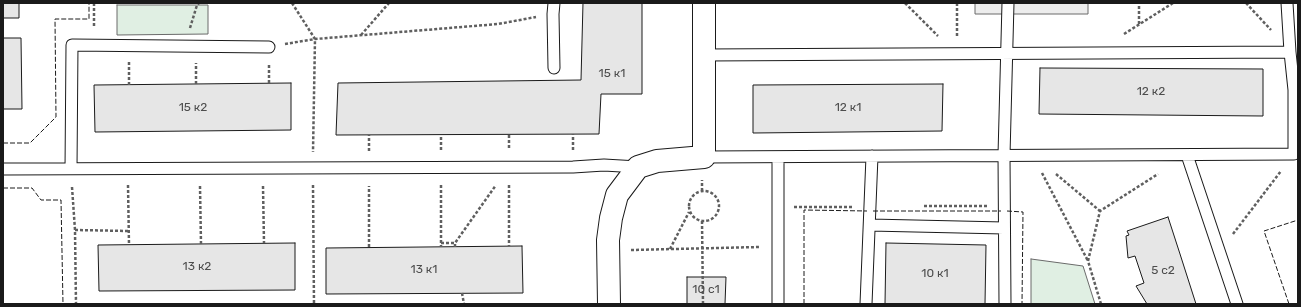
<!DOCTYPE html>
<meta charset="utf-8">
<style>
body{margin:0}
#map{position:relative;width:1301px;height:307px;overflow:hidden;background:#fff;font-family:Rubik,sans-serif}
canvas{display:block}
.frame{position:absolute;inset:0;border:4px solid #1a1a1a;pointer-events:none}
</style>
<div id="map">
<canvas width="1301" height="307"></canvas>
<div class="frame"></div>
</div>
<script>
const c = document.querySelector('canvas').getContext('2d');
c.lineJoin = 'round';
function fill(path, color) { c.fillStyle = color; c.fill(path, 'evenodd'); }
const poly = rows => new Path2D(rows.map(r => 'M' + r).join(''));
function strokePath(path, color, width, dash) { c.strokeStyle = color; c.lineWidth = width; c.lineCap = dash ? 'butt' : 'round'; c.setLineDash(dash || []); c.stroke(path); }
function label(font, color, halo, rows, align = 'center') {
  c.font = font + ' Rubik,sans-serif'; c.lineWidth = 3; c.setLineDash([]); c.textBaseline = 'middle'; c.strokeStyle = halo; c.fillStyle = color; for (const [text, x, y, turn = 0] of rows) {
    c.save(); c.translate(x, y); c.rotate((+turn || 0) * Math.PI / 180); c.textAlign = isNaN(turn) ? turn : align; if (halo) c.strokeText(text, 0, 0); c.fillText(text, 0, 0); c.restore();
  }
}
const green = poly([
 [117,5,208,5,208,34,117,35,117,5],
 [1031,259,1083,266,1095,304,1031,304,1031,259]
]);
const parking = poly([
 [975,3,1088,3,1088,14,975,14,975,3]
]);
const building = poly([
 [3,3,19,3,19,18,3,18,3,3],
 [583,3,642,3,642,94,601,94,599,134,336,135,338,83,581,80,583,3],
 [3,38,21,38,22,109,3,109,3,38],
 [1040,68,1263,69,1263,116,1039,114,1040,68],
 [291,83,291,130,95,132,94,85,291,83],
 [943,84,942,131,753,133,753,85,943,84],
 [1168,217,1180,254,1196,304,1147,304,1136,286,1144,283,1135,256,1128,258,1126,236,1129,235,1127,231,1168,217],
 [295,243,295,290,99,291,98,245,295,243],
 [886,243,986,245,985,304,885,304,886,243],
 [522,246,523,293,326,294,326,248,522,246],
 [687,277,726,277,725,304,687,304,687,277]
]);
const path = poly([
 [94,3,94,28],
 [292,3,315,39,313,152],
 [905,3,938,36],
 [957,3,957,36],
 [1246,3,1271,30],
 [1139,24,1139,3],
 [190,28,197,5,199,3],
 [1124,34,1173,3],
 [361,35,389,3],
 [285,44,315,39,498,24,536,17],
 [129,62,129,85],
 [269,65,269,84],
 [196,84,196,63],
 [509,135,509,150],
 [441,150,441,135],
 [573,150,573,134],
 [369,151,369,135],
 [1042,173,1088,261],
 [1056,174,1100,211],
 [128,185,129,245],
 [313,185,314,304],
 [441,185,441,247],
 [509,185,509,246],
 [200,186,201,244],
 [263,186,264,243],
 [72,187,75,230,76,304],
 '689 206a15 15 0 1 1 30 0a15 15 0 1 1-30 0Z',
 [702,191,702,180],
 [924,206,987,206],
 [794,207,853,207],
 [702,221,703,304],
 [75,230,129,231],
 [1233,234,1281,171],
 [441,243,455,243],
 [369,247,369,186],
 [455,247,455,243,496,185],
 [670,249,689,212],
 [631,250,760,247],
 [462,293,464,304],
 [1101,304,1088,261,1100,211,1158,174]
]);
const lane = poly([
 [704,55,1290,52],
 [554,68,553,14,554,3],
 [1187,155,1237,304],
 [704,157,1294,154,1294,90,1290,52,1287,3],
 [3,169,573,167,604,165,638,167],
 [71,169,72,45,269,47],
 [870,225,1004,228],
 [778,304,778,157],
 [866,304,872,156],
 [1005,304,1004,155,1008,3]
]);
const street = poly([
 [609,304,608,240,611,218,617,195,638,167,657,161,704,157,704,3]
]);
const fence = poly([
 [3,143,30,143,56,117,55,19,89,19,89,3],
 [3,188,32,188,41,200,61,200,63,304],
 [873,211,1001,211],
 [1007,211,1023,212,1022,304],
 [804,304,804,210,867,211],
 [1289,304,1264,231,1298,220]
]);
const numberNames = [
 ["15 к1",612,74],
 ["12 к2",1151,92],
 ["15 к2",193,108],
 ["12 к1",848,108],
 ["13 к2",197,267],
 ["13 к1",424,270],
 ["5 с2",1163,271],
 ["10 к1",935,274],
 ["10 с1",706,290]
];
fill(green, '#e0efe3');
strokePath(green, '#6a6a6a', 1);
fill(parking, '#ededed');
strokePath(parking, '#6a6a6a', 1);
fill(building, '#e6e6e6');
strokePath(building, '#1a1a1a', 1);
strokePath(lane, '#1a1a1a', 13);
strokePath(street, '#1a1a1a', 24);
strokePath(path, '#5f5f5f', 2.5, [3, 2]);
strokePath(lane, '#fff', 11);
strokePath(street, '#fff', 22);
strokePath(fence, '#1a1a1a', 1, [5, 2]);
label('12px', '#4d4d4d', null, numberNames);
</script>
